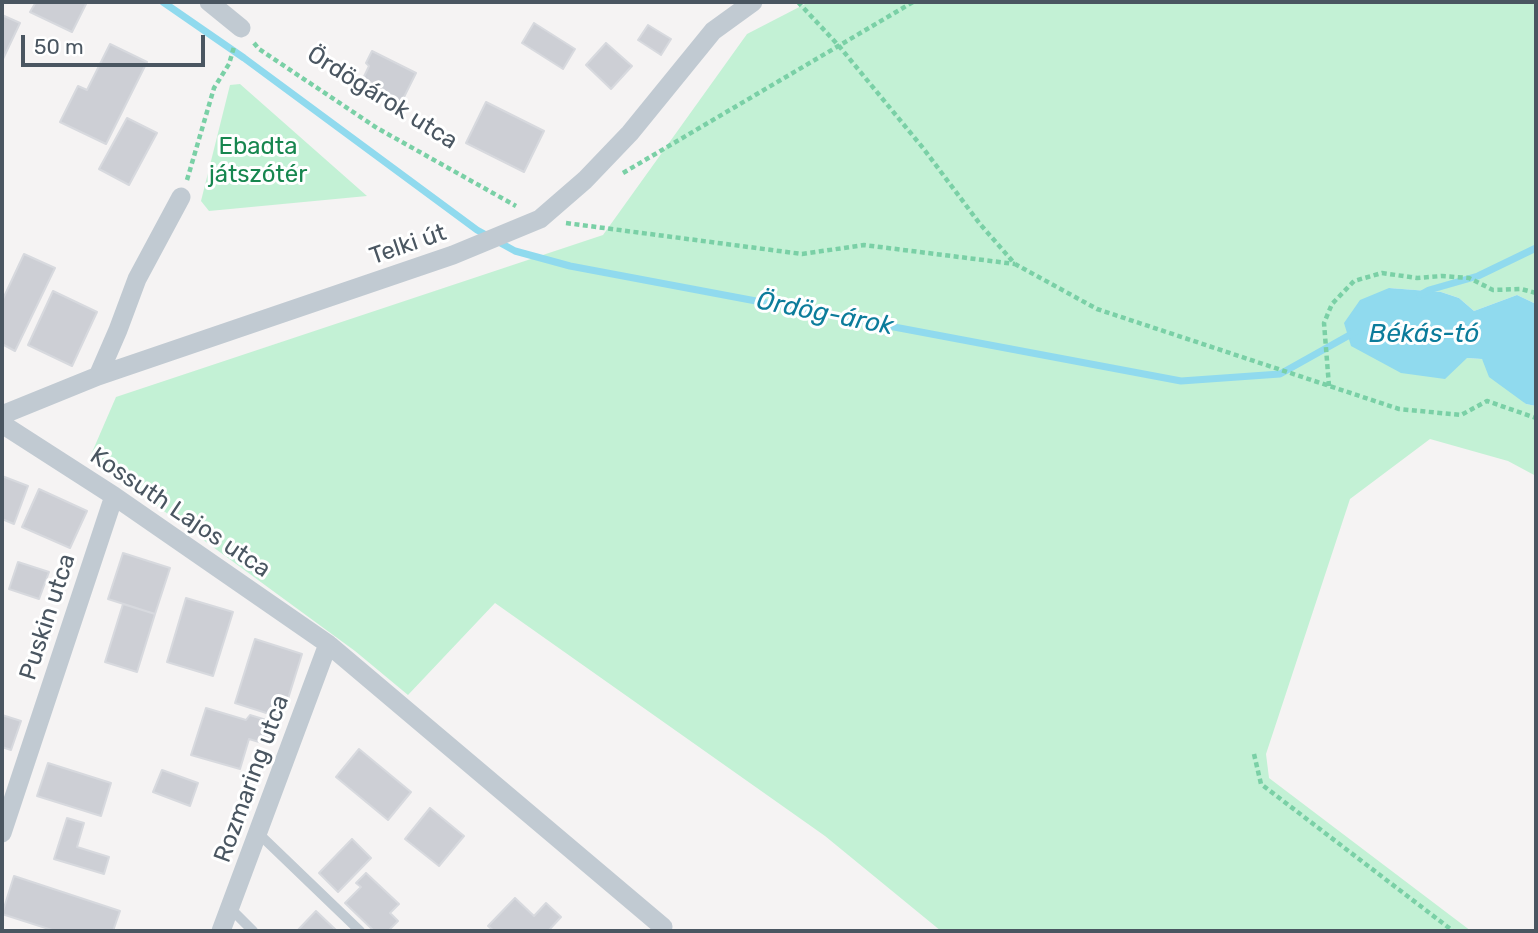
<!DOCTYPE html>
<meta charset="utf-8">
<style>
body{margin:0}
#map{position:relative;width:1538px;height:933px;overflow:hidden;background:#f5f3f3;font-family:Rubik,sans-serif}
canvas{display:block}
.frame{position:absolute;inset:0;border:4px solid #4a5661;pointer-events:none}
.scale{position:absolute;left:21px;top:35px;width:184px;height:32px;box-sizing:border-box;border:4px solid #4a5661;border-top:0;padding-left:9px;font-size:21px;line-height:24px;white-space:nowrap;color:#4a5661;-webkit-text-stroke:5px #fff;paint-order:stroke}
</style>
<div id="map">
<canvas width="1538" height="933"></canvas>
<div class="frame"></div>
<div class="scale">50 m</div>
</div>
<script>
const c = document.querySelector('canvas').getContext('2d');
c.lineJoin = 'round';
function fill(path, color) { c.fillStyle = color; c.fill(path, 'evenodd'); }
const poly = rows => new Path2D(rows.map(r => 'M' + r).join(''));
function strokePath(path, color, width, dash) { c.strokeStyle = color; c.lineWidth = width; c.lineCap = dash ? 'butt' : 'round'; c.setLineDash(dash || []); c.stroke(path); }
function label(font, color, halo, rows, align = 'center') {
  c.font = font + ' Rubik,sans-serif'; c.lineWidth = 6; c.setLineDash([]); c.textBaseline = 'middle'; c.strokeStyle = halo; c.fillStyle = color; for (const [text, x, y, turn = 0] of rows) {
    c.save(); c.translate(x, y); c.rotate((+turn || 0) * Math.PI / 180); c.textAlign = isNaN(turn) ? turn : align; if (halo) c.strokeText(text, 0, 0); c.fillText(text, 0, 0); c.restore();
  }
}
const green = poly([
 [809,2,1536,2,1536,304,1517,295,1474,311,1459,298,1441,292,1389,288,1467,358,1482,359,1526,404,1536,406,1536,476,1508,461,1430,439,1350,499,1266,754,1269,778,1471,931,941,931,825,836,495,603,408,695,355,651,90,457,116,397,603,235,747,34],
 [240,84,367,196,209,211,201,201,230,85]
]);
const water = poly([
 [1389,288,1441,292,1459,298,1474,311,1517,295,1536,304,1536,406,1526,404,1489,377,1482,359,1467,358,1445,379,1401,373,1351,346,1344,323,1360,300]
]);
const stream = poly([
 [163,2,244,58,477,230,515,251,570,266,1181,381,1280,374,1355,332],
 [1420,295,1429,290,1478,276,1536,248]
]);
const building = poly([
 [36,2,87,2,72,32,30,12,36,2],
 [2,15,20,23,2,61,2,15],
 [534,23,575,49,563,69,522,43,534,23],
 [648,25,671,39,661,55,638,40,648,25],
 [606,43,632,66,611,89,586,65,606,43],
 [110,44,147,62,106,144,60,122,78,86,87,90,110,44],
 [372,51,416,73,400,105,360,85,369,66,366,63,372,51],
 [486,102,544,131,524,172,466,143,486,102],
 [127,118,157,133,129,185,99,169,127,118],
 [24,254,55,268,15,351,2,344,2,301,24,254],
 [53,291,97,312,72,366,28,345,53,291],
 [2,476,28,486,14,524,2,519,2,476],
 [39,489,87,511,70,548,22,527,39,489],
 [123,553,170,568,155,614,108,599,123,553],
 [18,562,49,572,39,599,9,589,18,562],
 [186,598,233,612,213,676,167,662,186,598],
 [123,604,155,614,137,672,105,662,123,604],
 [255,639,302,654,282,718,235,703,255,639],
 [206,708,246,720,250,715,276,723,269,745,249,739,240,769,191,755,206,708],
 [2,715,21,721,11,750,2,747,2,715],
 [359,749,411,792,388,820,336,777,359,749],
 [48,763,111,783,101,816,37,796,48,763],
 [162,770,198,783,190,806,153,792,162,770],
 [430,808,464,836,439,866,405,839,430,808],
 [67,818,84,823,77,847,109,857,104,874,54,859,67,818],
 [352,839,371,858,338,892,319,873,352,839],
 [366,873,399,904,390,913,398,921,388,931,374,931,345,903,361,887,356,883,366,873],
 [14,876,120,911,113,931,55,931,2,914,14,876],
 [515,898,534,916,546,903,561,917,549,930,550,931,494,931,488,926,515,898],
 [316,911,337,931,297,931,316,911]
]);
const path = poly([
 [798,2,839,46,923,148,980,224,1015,264,1097,309,1399,409,1461,415,1487,401,1536,418],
 [254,43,259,49,377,128,516,206],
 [623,173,913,2],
 [187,180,214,88,229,64,234,47],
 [566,223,802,254,864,245,1015,264],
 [1329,386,1324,323,1332,304,1354,281,1382,273,1417,278,1442,276,1469,278,1493,290,1521,289,1536,293],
 [1254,754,1261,784,1453,931]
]);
const service = poly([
 [258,833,360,931],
 [230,908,253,931]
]);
const minor = poly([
 [209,2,241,28],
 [98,376,118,330,137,279,181,197],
 [2,415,98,376,453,255,540,219,585,180,630,133,713,31,753,2],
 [2,424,114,496,328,644,663,927],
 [2,833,114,496],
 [221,931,328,644]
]);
const streetNames = [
 ["Ördögárok utca",382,98,32],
 ["Telki út",408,245,-19],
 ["Kossuth Lajos utca",180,513,34],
 ["Puskin utca",48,617,-72],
 ["Rozmaring utca",252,779,-70]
];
const parkNames = [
 ["Ebadta",258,147],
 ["játszótér",258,175]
];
const waterNames = [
 ["Ördög-árok",825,314,11],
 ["Békás-tó",1424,334]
];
fill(green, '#c3f1d5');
fill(water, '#90daee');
strokePath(stream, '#90daee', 7);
fill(building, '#cdcfd5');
strokePath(building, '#d7d9de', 2);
strokePath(path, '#7ad0a6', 4.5, [5, 3.5]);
strokePath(service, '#c1cad2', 10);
strokePath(minor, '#c1cad2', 19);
label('24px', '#4a5661', '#fff', streetNames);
label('24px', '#17864f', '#fff', parkNames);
label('italic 26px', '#0c7c9b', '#fff', waterNames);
</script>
